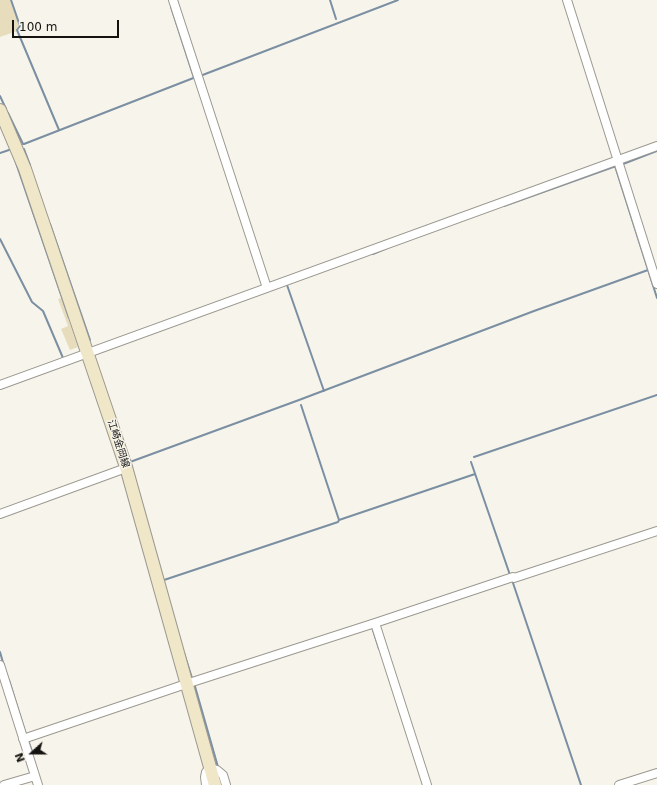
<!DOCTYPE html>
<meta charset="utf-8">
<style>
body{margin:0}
#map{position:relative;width:657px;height:785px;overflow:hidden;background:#f7f4eb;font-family:"DejaVu Sans",sans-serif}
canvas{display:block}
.north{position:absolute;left:12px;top:733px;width:40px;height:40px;-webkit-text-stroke:3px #f7f4eb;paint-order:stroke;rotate:249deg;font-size:11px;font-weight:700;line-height:16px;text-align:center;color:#141310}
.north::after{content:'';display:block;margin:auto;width:14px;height:18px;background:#141310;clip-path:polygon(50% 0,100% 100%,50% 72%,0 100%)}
.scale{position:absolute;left:12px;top:20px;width:107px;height:18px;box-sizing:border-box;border:2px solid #141310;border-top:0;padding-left:5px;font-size:12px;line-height:14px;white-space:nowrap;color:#141310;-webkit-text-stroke:3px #f7f4eb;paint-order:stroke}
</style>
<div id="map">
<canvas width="657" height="785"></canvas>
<div class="north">N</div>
<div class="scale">100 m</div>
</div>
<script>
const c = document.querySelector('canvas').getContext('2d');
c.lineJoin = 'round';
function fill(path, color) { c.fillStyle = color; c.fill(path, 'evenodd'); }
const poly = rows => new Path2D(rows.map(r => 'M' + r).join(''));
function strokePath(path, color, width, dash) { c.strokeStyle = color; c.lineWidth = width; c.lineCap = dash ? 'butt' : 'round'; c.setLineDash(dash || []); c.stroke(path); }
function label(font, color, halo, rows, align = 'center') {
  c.font = font + ' "DejaVu Sans","Noto Sans JP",sans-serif'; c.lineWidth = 3; c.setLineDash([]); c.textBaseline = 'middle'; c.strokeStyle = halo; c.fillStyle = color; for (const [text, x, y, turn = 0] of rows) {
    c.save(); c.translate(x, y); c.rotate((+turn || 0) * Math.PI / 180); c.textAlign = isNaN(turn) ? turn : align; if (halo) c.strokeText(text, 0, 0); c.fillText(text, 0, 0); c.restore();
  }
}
const green = poly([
 [0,0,10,0,20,26,17,31,0,37],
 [61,298,78,347,70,350,61,329,68,326,58,299]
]);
const stream = poly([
 [11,0,20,26,17,30,59,130],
 [330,0,336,19],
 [171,7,194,78],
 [200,76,398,0],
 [0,96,6,109],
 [8,113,23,144],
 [24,144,196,77],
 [24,149,30,165],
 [0,153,9,150],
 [15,160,69,318],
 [623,164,657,151],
 [615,166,657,298],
 [504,206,616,166],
 [50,224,90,340],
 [0,239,32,302,43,311,63,358],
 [373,254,387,248],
 [287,285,324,391],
 [474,457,657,395],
 [130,462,299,400,534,311,648,270],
 [471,462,510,575],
 [339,520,475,474],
 [164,580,338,522,339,520,301,405],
 [512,580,581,785],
 [372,627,379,649],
 [0,652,4,666],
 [184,653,192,678],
 [9,680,26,735],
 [194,683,218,767],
 [28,740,32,751]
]);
const street = poly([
 [173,0,267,288],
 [567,0,657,284],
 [0,385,657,146],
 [0,514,126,468],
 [514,578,657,531],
 [375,623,427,785],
 [0,665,38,785],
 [23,739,186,684,375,623,513,577],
 [4,785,35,776],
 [206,785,205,777,206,772,210,768,217,770,223,775,226,785],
 [619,785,657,773]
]);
const secondary = poly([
 [0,110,25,169,126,467,215,785]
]);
const streetNames = [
 ["江崎金岡線",118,444,72]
];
fill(green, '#e7ddbc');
strokePath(stream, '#7b8fa3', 2);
strokePath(street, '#9b9991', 10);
strokePath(secondary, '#9b9991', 14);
strokePath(street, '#fff', 8);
strokePath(secondary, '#f0e7c9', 12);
label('10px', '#141310', '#f7f4eb', streetNames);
</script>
